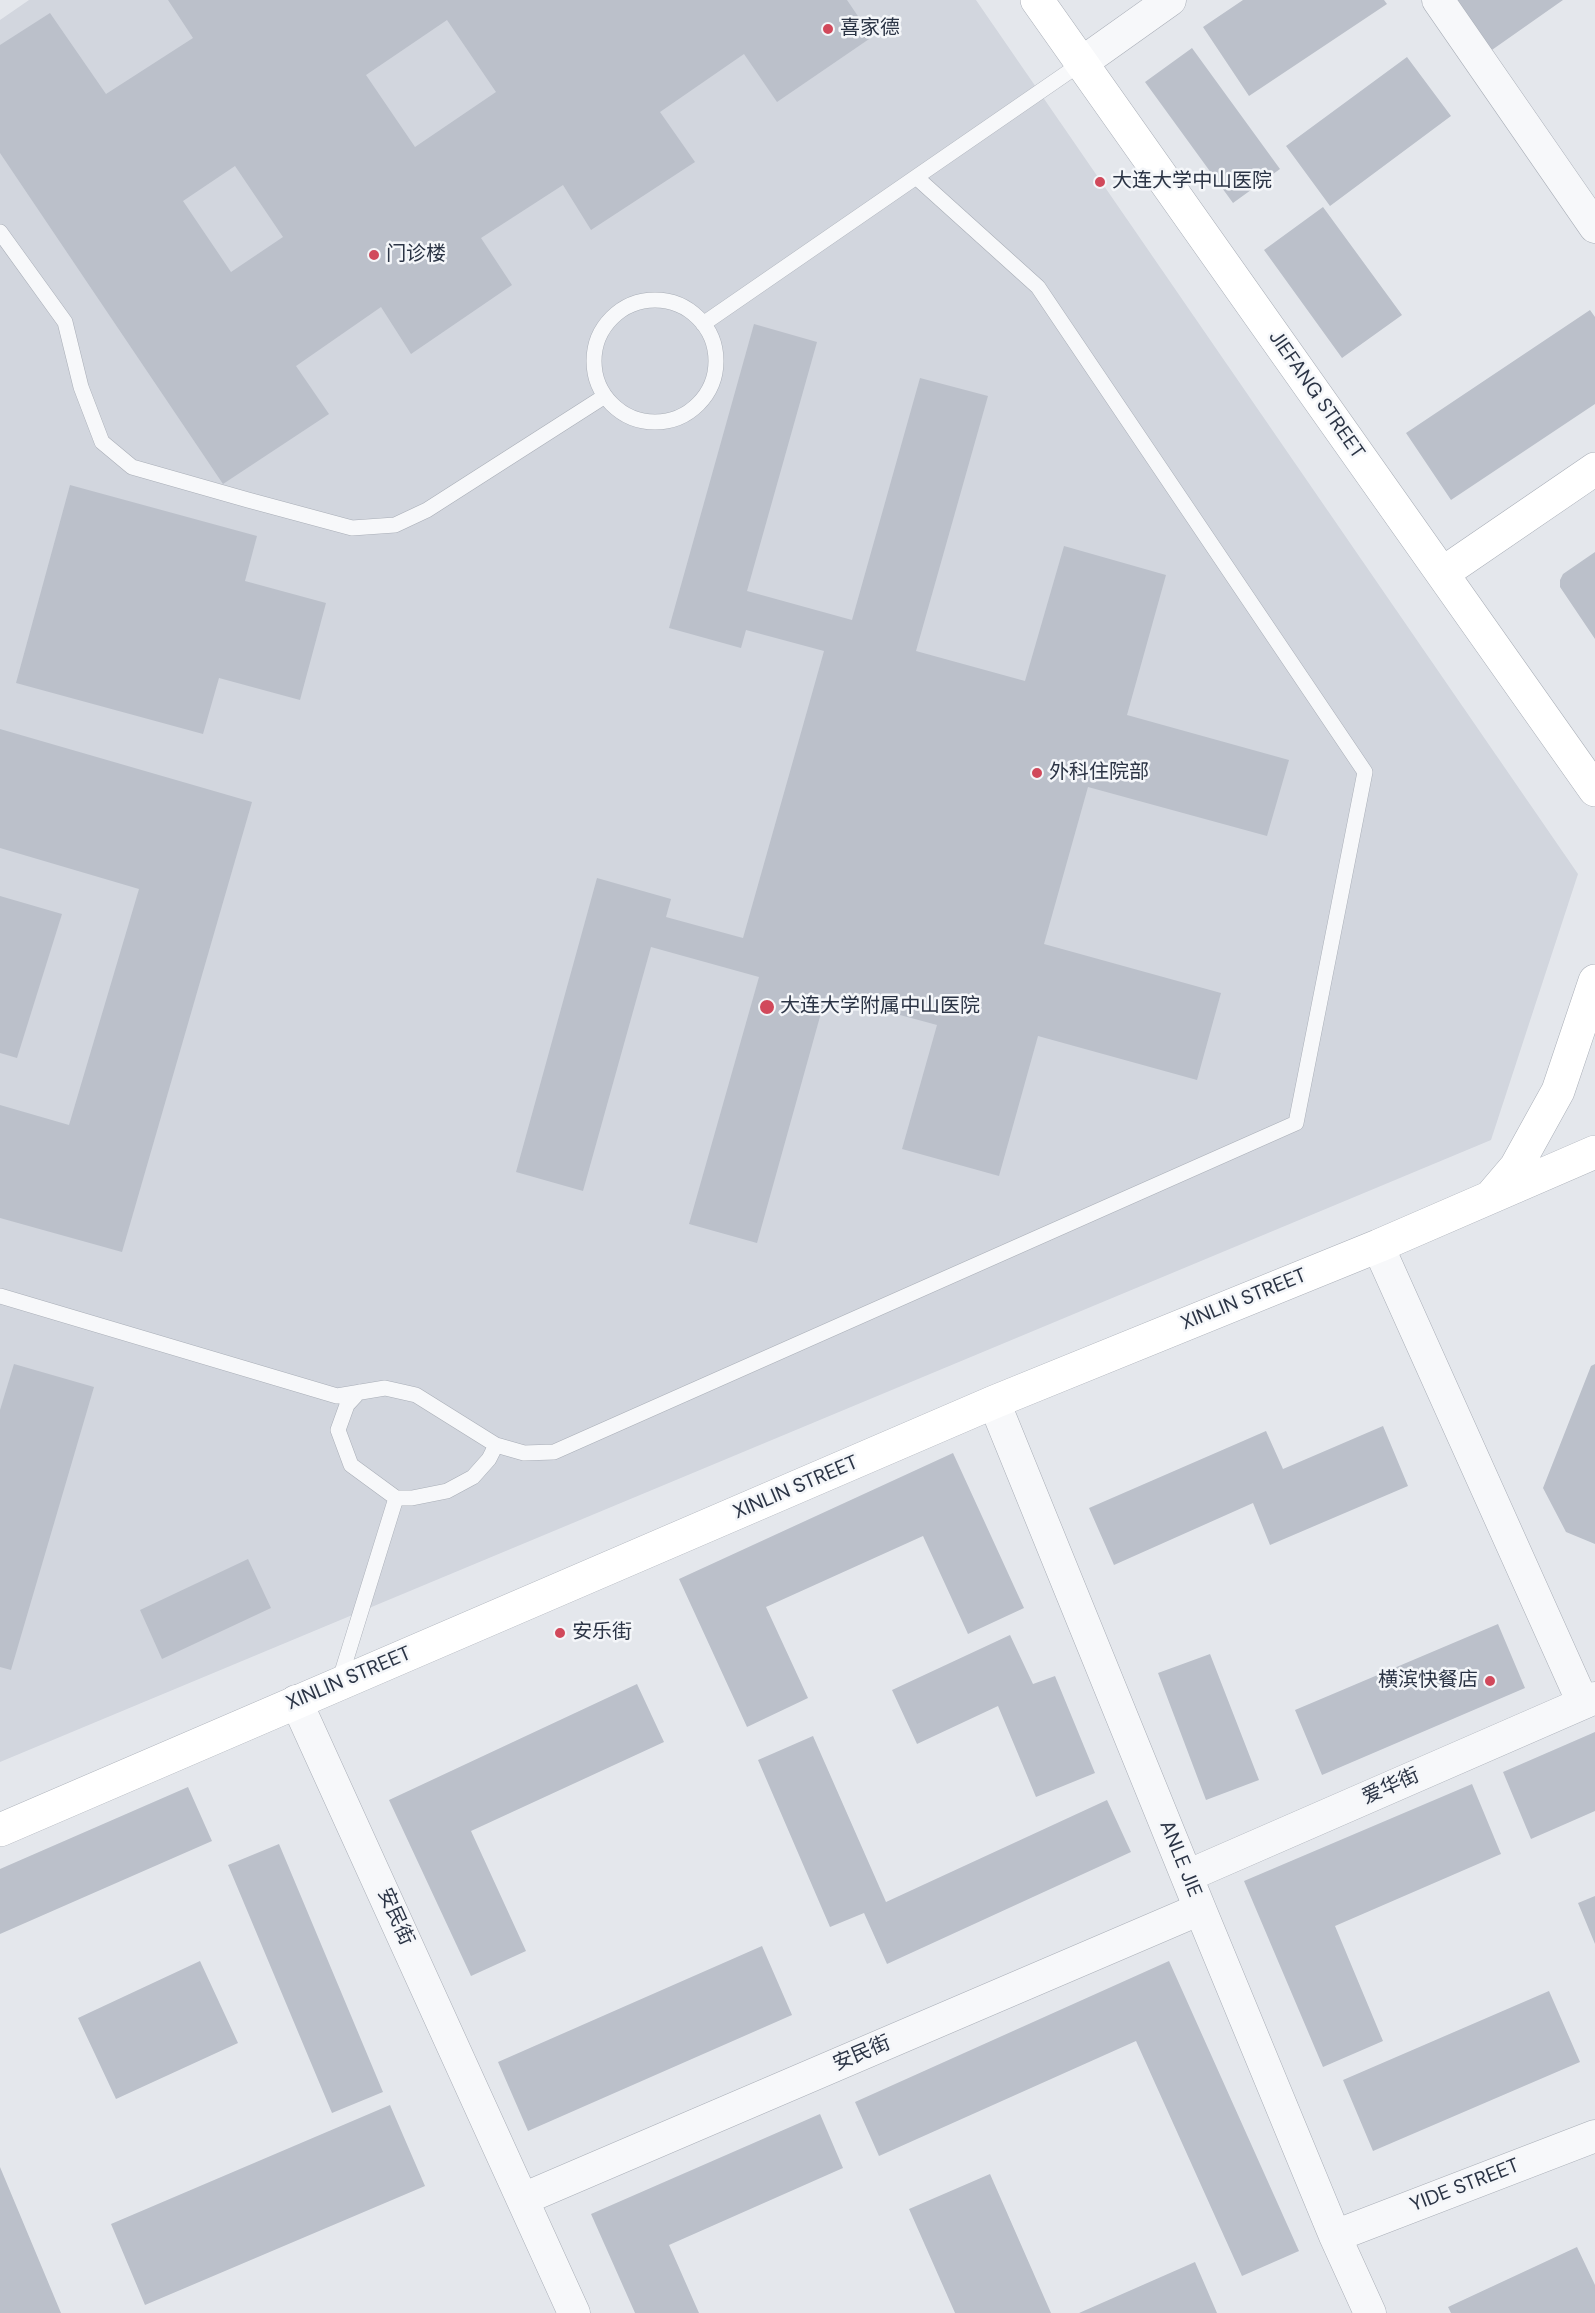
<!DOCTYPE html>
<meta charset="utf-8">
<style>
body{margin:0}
canvas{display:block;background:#e4e7ec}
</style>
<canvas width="1595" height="2313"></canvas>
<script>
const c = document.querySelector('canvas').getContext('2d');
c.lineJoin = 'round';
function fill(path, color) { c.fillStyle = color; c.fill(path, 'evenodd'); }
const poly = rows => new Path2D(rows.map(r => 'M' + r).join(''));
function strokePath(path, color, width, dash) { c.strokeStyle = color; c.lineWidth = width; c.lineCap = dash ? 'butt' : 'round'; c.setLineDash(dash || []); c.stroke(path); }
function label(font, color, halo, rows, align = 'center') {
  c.font = font + ' "DM Sans","Noto Sans SC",sans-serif'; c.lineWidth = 5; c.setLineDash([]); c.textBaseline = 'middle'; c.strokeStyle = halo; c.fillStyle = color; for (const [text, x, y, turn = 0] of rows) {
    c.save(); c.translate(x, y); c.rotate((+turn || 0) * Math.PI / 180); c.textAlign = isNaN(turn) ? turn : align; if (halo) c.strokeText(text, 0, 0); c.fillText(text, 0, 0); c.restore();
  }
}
const built = poly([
 [29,0,976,0,1578,874,1491,1140,0,1762,0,20]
]);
const building = poly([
 [168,0,847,0,872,37,777,102,744,54,660,112,695,162,591,230,563,185,481,238,512,285,411,354,381,307,296,366,329,414,223,484,0,153,0,45,50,13,106,94,193,38],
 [447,20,496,92,415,147,366,75],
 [235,166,283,237,231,272,183,201],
 [1243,0,1384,0,1387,4,1249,96,1203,27],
 [1452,0,1563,0,1489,52],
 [1192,48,1280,169,1233,203,1145,82],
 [1407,57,1451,116,1330,206,1286,146],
 [1323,207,1402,315,1342,358,1264,250],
 [1590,310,1595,317,1595,404,1451,500,1406,433],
 [754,324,817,342,747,591,852,620,920,378,988,396,916,651,1025,681,1064,546,1166,575,1127,715,1289,760,1267,836,1088,787,1044,944,1221,993,1197,1080,1038,1036,999,1176,902,1149,937,1025,826,995,757,1243,689,1224,759,977,651,947,583,1191,516,1172,597,878,671,899,666,917,743,938,824,651,746,630,741,648,669,628],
 [70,485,257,536,245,581,326,603,300,700,219,678,203,734,16,683],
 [1595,552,1595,639,1560,587,1560,580,1563,574],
 [0,729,252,802,122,1252,0,1218,0,1105,69,1125,139,889,0,848],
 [0,896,62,914,17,1058,0,1053],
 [14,1364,94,1387,11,1670,0,1667,0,1410],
 [1595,1364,1595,1544,1566,1532,1543,1488,1591,1366],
 [1383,1426,1408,1486,1270,1545,1253,1503,1114,1565,1089,1508,1266,1431,1283,1469],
 [953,1453,1024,1608,968,1634,923,1536,766,1607,808,1698,747,1727,679,1579],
 [248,1559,271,1608,162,1659,140,1610],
 [1498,1624,1525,1688,1322,1775,1295,1710],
 [1010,1635,1033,1684,1055,1676,1095,1773,1036,1797,998,1706,917,1744,892,1690],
 [1210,1654,1259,1780,1206,1800,1158,1673],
 [637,1684,664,1742,471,1831,526,1951,471,1976,389,1800],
 [1595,1732,1595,1811,1531,1839,1503,1772],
 [813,1736,886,1902,1107,1800,1131,1852,887,1964,864,1913,830,1927,758,1760],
 [1472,1784,1501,1854,1335,1926,1383,2041,1323,2067,1244,1881],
 [188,1787,212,1841,0,1934,0,1869],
 [279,1844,383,2092,332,2113,228,1865],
 [1595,1896,1595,1944,1578,1903],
 [762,1946,792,2015,528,2131,498,2062],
 [200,1961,238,2043,116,2099,78,2018],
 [1169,1961,1299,2251,1242,2276,1136,2041,879,2156,855,2102],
 [1549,1991,1580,2062,1373,2151,1343,2080],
 [390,2105,425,2186,145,2305,111,2224],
 [820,2114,843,2168,669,2245,699,2313,635,2313,591,2214],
 [0,2167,61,2313,0,2313],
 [990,2174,1051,2313,955,2313,909,2209],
 [1577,2247,1595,2285,1595,2313,1451,2313,1448,2307],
 [1195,2262,1217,2313,1079,2313]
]);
const lane = poly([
 [0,232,65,322,81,387,102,442,132,467,248,500,352,528,395,525,427,510,605,396],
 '594 361a61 61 0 1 1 122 0a61 61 0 1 1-122 0Z',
 [703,324,1080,64],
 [0,1296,337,1396,385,1388,416,1395,496,1445,524,1453,554,1452,1296,1123,1365,772,1038,287,916,177],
 [359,1392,347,1405,338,1430,351,1465,396,1498,412,1498,447,1491,473,1477,489,1459,496,1445],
 [339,1682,396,1498]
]);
const street = poly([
 [1438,0,1595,227],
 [1080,64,1170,0],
 [1378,1246,1583,1703],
 [994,1402,1200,1909,1335,2236,1370,2313],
 [296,1701,574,2313],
 [1187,1876,1595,1698],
 [523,2199,1200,1909],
 [1335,2236,1595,2136]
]);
const secondary = poly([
 [1037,0,1595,790],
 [1443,573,1595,469],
 [1493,1194,1516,1167,1558,1091,1595,981],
 [0,1830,994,1402,1378,1246,1595,1152]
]);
const markers = [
 [828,29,6,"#d1495b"],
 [1100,182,6,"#d1495b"],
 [374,255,6,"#d1495b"],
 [1037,773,6,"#d1495b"],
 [767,1007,8,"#d1495b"],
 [560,1633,6,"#d1495b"],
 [1490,1681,6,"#d1495b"]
];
const poiNames = [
 ["喜家德",840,29],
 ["大连大学中山医院",1112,182],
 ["门诊楼",386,255],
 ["外科住院部",1049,773],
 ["大连大学附属中山医院",780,1007],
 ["安乐街",572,1633],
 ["横滨快餐店",1478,1681,"right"]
];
const streetNames = [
 ["JIEFANG STREET",1316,395,55],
 ["XINLIN STREET",1244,1300,-22],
 ["XINLIN STREET",796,1488,-23],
 ["XINLIN STREET",349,1679,-23],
 ["爱华街",1391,1787,-24],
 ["ANLE JIE",1180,1859,68],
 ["安民街",395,1917,66],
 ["安民街",862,2054,-23],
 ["YIDE STREET",1465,2186,-21]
];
fill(built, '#d2d6de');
fill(building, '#bbc0ca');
strokePath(lane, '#a9aeb7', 16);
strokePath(street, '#a9aeb7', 33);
strokePath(secondary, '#a9aeb7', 34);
strokePath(lane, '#f7f8fa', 15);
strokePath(street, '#f7f8fa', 32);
strokePath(secondary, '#fff', 33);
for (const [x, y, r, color] of markers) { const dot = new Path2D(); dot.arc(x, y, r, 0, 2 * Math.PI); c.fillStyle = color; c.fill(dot); strokePath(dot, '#f4f6f9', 2); }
label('20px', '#2b3445', '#f4f6f9', poiNames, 'left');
label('20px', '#2b3445', '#f4f6f9', streetNames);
</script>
